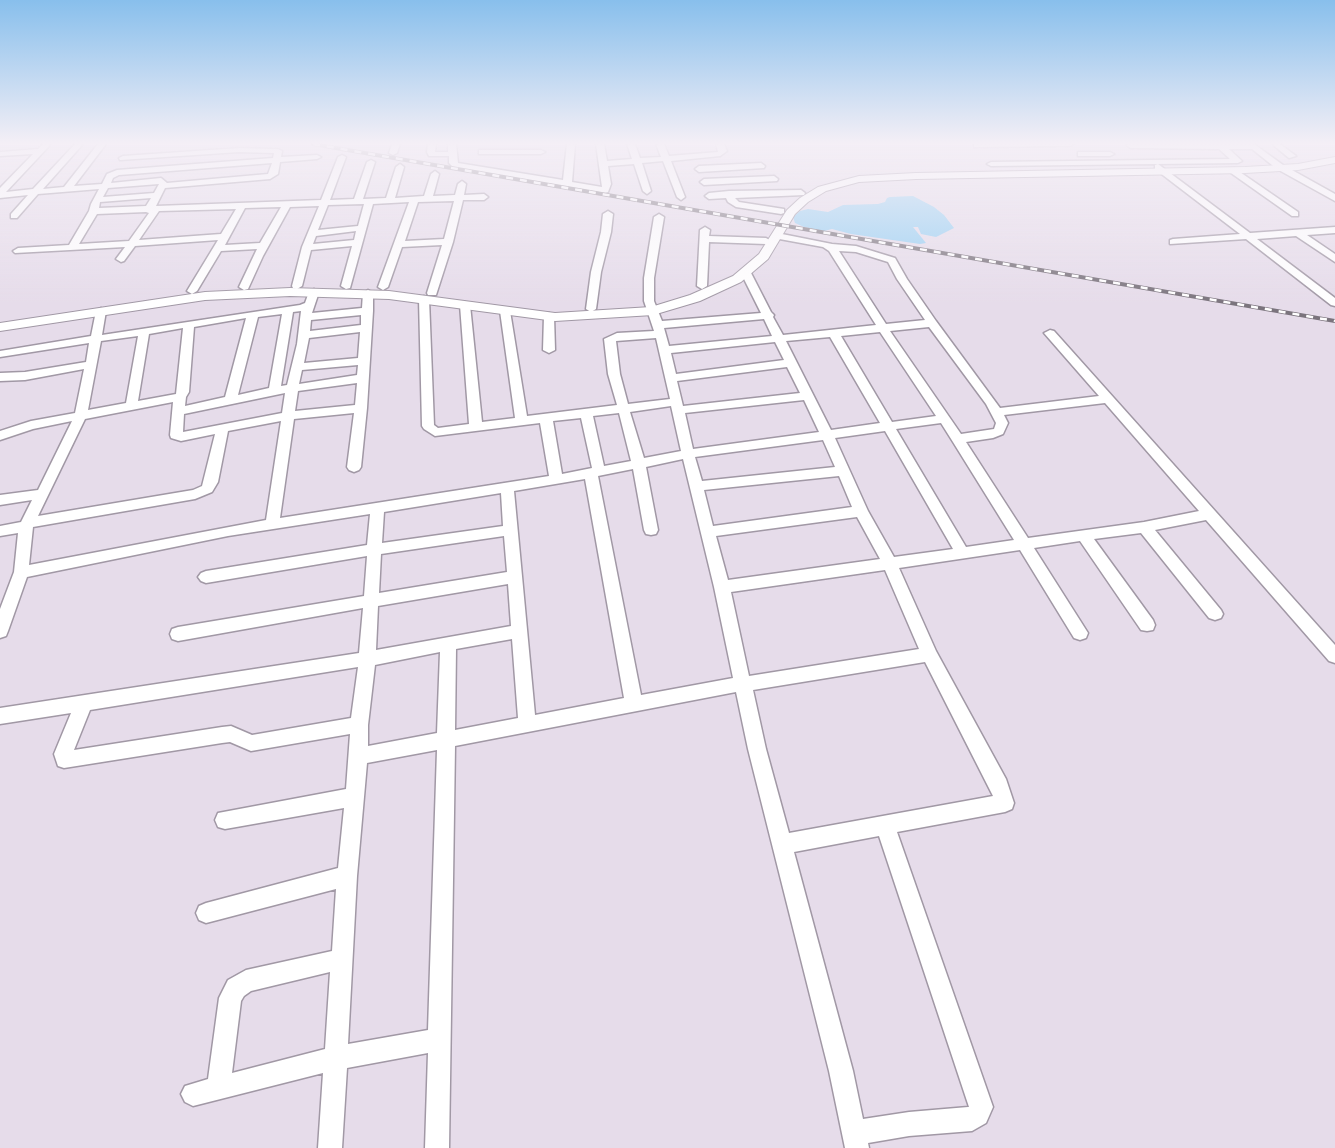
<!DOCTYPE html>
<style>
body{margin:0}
canvas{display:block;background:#e6dcea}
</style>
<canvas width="1335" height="1148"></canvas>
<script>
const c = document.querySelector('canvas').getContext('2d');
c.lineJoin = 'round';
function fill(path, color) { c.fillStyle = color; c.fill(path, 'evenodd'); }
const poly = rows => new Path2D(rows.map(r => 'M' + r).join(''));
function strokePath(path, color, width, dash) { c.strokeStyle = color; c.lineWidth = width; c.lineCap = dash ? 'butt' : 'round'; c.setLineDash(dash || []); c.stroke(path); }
const water = poly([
 [913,196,934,207,944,215,954,228,936,237,921,234,918,227,913,227,926,243,920,244,851,234,832,229,824,231,804,227,795,223,793,217,800,211,808,209,828,212,843,205,878,204,885,202,887,198,890,197]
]);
const minor = poly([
 [43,144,51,144,6,192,33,189,75,144,83,144,43,189,64,187,98,144,106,144,74,186,102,184,107,174,117,170,273,158,274,153,239,152,120,160,119,158,123,156,239,148,278,149,282,151,281,157,317,155,321,157,317,159,280,162,278,174,270,179,165,188,156,206,321,200,338,157,342,155,346,157,330,200,354,199,367,162,371,160,375,162,363,199,386,198,396,167,400,164,404,167,395,198,424,196,431,174,435,171,439,174,433,196,455,195,458,184,462,181,466,184,464,195,484,194,488,197,484,200,463,200,453,242,436,295,428,295,427,293,442,245,402,247,388,287,383,290,378,287,409,202,373,204,350,288,346,289,341,286,352,246,311,250,302,286,297,289,293,288,292,286,302,247,319,206,290,207,263,256,248,289,244,290,239,287,257,249,221,251,197,291,192,294,187,291,218,240,135,246,124,261,121,262,116,259,125,247,15,253,13,251,18,248,69,245,89,211,91,204,99,189,38,194,17,218,11,218,11,214,28,195,0,198,0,188,33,154,0,156,0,152,38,149,43,144],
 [272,163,268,174,167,183,161,178,111,183,113,178,119,175,272,163],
 [159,184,154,193,103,197,108,188,159,184],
 [151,198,146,206,99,208,100,202,151,198],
 [454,201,444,239,405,241,418,202,454,201],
 [364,204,358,226,318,230,328,205,364,204],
 [281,207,260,243,225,245,245,208,281,207],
 [236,209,221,234,139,240,159,211,236,209],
 [146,212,149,213,129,241,79,244,97,214,146,212],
 [356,231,354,240,313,244,316,236,356,231],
 [392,144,400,144,397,153,393,155,389,153,392,144],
 [428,144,436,144,435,152,448,152,448,144,456,144,458,163,563,180,567,144,575,144,572,182,602,187,596,144,604,144,607,161,632,159,627,144,635,144,640,158,661,157,656,144,664,144,669,156,718,152,716,144,724,144,727,151,720,156,671,161,685,197,681,200,677,197,663,161,642,163,651,191,647,194,643,191,634,164,608,166,611,184,608,192,605,193,453,167,449,163,449,156,429,156,427,152,428,144],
 [974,144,1074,144,1070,146,977,147,974,147,974,144],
 [1128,144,1254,144,1283,165,1335,194,1335,201,1277,169,1252,149,1229,149,1242,161,1238,163,991,166,987,164,991,162,1230,159,1219,149,1131,148,1127,146,1128,144],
 [1272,144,1280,144,1296,156,1289,158,1272,144],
 [479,150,541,150,545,152,541,154,479,154,479,150],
 [1078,152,1110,152,1114,154,1110,156,1078,156,1078,152],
 [761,163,765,166,764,168,699,172,695,169,699,166,761,163],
 [1158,164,1250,233,1335,227,1335,233,1307,235,1335,254,1335,262,1296,236,1257,239,1335,298,1335,306,1331,305,1246,239,1170,244,1170,240,1173,239,1240,234,1155,169,1155,165,1158,164],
 [1234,168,1298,212,1298,216,1292,216,1231,173,1230,171,1234,168],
 [774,176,778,179,777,181,704,185,700,182,704,179,774,176],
 [801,190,805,193,804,195,735,198,739,202,784,209,784,213,781,214,736,207,728,202,726,198,709,199,705,196,709,193,729,191,801,190],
 [608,211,613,214,611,232,601,272,596,309,591,312,586,309,591,272,601,232,603,214,608,211],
 [659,214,664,217,654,278,654,301,662,321,761,313,741,273,746,270,751,273,771,312,774,315,773,317,783,335,876,325,829,251,823,247,774,238,772,236,777,233,832,244,856,246,895,258,907,279,936,321,1000,408,1099,396,1044,333,1050,330,1054,331,1335,645,1335,663,1329,661,1206,520,1155,530,1221,610,1223,614,1221,618,1215,620,1209,618,1141,533,1094,539,1153,620,1155,625,1153,630,1147,631,1141,630,1080,541,1034,548,1088,633,1086,638,1080,640,1074,638,1020,550,899,568,936,651,1006,779,1014,803,1012,809,1005,812,897,832,993,1107,986,1123,972,1131,909,1136,868,1143,869,1148,845,1148,829,1071,748,749,736,692,455,746,449,1148,425,1148,428,1053,347,1068,342,1148,318,1148,323,1073,193,1106,185,1102,181,1094,185,1086,208,1079,219,998,228,980,246,970,332,951,336,889,206,923,199,920,196,913,199,906,206,903,338,868,344,808,225,829,218,827,215,820,218,813,346,789,350,734,251,751,230,742,222,743,64,768,58,766,54,754,71,713,0,724,0,708,359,653,363,608,178,641,172,639,170,634,172,629,178,627,364,596,367,556,206,583,201,581,198,577,201,573,206,571,367,545,370,514,228,536,27,577,8,631,6,636,0,638,0,609,14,572,18,533,0,536,0,526,21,522,32,500,0,505,0,495,38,490,72,421,33,429,0,440,0,431,31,421,75,413,84,369,25,380,0,381,0,373,25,372,86,362,89,343,0,357,0,351,91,336,96,311,101,308,106,311,102,335,300,305,305,303,309,292,314,289,319,292,312,313,362,308,363,293,368,290,373,293,373,311,367,408,361,467,359,470,354,472,349,470,347,467,354,413,294,419,280,518,549,476,540,423,435,436,424,429,422,426,419,299,424,296,429,299,434,425,438,428,469,424,460,305,465,302,470,305,482,422,515,418,500,311,505,308,510,311,527,416,617,405,608,374,604,339,617,333,654,331,644,301,644,278,654,217,659,214],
 [839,251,856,252,888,262,897,279,925,320,886,324,839,251],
 [301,311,297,344,287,385,281,386,293,312,301,311],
 [282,314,269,388,238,395,258,317,282,314],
 [361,315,361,325,310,331,311,320,361,315],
 [246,318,225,397,185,406,186,397,189,392,194,327,246,318],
 [764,319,772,336,669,346,664,328,764,319],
 [929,327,986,404,996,423,994,429,961,434,890,331,929,327],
 [183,328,176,394,138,401,149,334,183,328],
 [360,332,358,358,304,363,309,338,360,332],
 [880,332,936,416,892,422,841,336,880,332],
 [138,336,126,403,88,410,101,341,138,336],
 [830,337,880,423,831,430,786,341,830,337],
 [656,338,670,399,628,404,620,374,616,341,656,338],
 [775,342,784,360,676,374,671,353,775,342],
 [358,365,357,375,299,384,302,370,358,365],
 [787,367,800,393,683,406,677,381,787,367],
 [357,383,355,405,295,411,298,391,357,383],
 [285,393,282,413,183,432,184,414,285,393],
 [804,400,819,432,693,449,685,413,804,400],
 [173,402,170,435,171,438,181,441,215,434,202,486,193,490,38,516,85,419,173,402],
 [1105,403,1199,511,1144,522,1028,538,966,442,993,438,1003,434,1008,423,1004,415,1105,403],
 [671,406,681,451,644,458,630,412,671,406],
 [619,413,631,461,604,466,593,416,619,413],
 [581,418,592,468,562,474,553,421,581,418],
 [281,421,266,520,29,565,33,527,195,499,212,492,218,482,228,431,281,421],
 [941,423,953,442,1014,540,966,547,896,429,941,423],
 [885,431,953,549,894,557,868,511,835,438,885,431],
 [823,440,835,467,702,481,695,457,823,440],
 [683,459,714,587,733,678,641,695,598,476,633,469,644,530,646,534,651,535,656,534,658,530,646,467,683,459],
 [839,476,852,507,713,526,704,490,839,476],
 [585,479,624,698,535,715,514,491,585,479],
 [501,493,503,526,382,543,384,512,501,493],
 [857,517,880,559,728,580,716,536,857,517],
 [504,536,507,572,379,593,381,554,504,536],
 [885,570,919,649,749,676,731,592,885,570],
 [508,584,511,626,376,650,378,606,508,584],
 [512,639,518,718,455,730,456,649,512,639],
 [440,652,437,733,368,746,368,725,375,665,440,652],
 [925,662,993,796,789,833,766,749,753,690,925,662],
 [358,667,351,718,252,735,231,726,222,727,74,750,90,710,358,667],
 [437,750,428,1030,348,1044,357,876,367,763,437,750],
 [879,836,969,1107,968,1107,909,1112,863,1119,853,1071,794,852,879,836],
 [330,972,325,1049,232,1073,241,1001,244,996,251,991,330,972],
 [705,227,710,230,709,236,766,238,771,241,766,244,709,242,707,286,702,289,697,286,700,230,705,227],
 [549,313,554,316,555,350,549,353,543,350,544,316,549,313]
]);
const tertiary = poly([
 [1335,157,1335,163,1298,170,1245,173,916,179,859,182,826,191,808,202,795,214,768,259,741,282,700,301,653,315,555,321,389,299,290,296,205,300,0,331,0,323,205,292,290,288,389,291,555,313,651,307,690,295,733,276,759,254,787,210,800,198,818,187,859,176,916,173,1245,167,1298,164,1335,157]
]);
const rail = poly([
 [313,144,1335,321]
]);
fill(water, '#99d0f3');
strokePath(minor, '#a198a5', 3);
strokePath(tertiary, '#a198a5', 2);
fill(minor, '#fff');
fill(tertiary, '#fff');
strokePath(rail, '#7b747d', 4);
strokePath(rail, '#fff', 2.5, [7]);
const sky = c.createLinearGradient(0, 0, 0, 304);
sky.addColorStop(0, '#88bfec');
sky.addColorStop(0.47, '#f4eff6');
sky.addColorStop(1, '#f4eff600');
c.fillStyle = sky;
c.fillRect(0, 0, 1335, 304);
</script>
